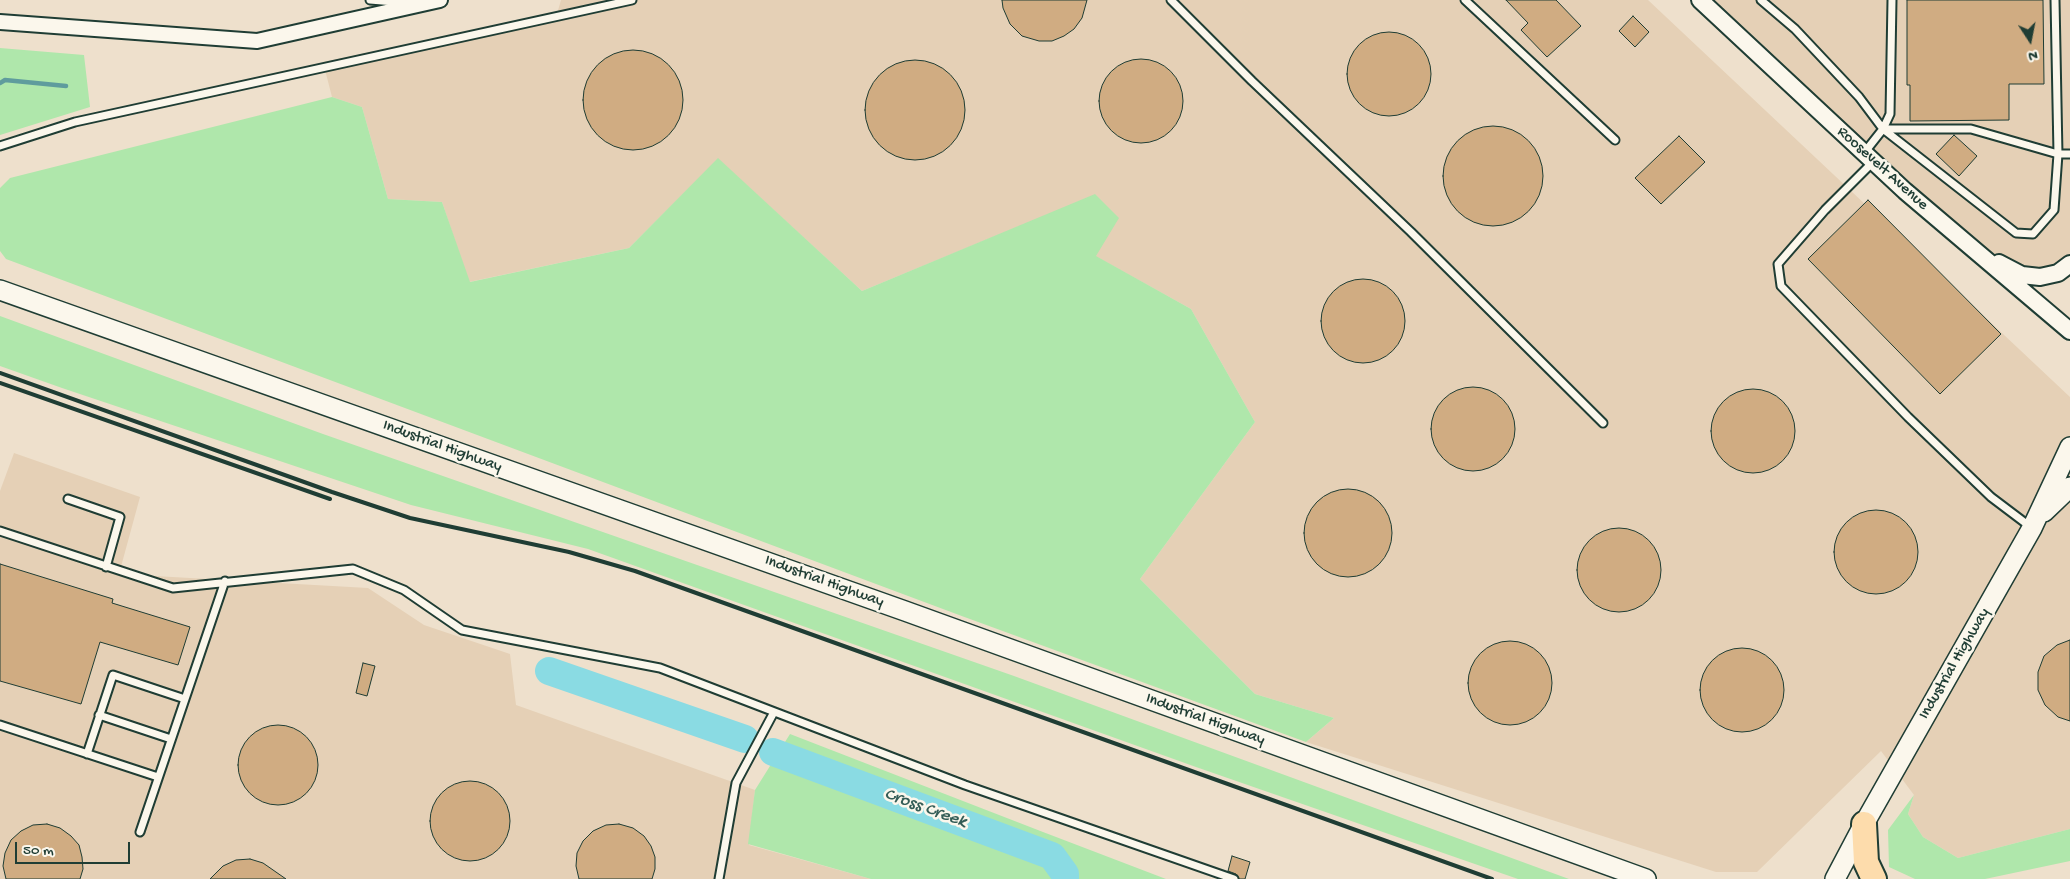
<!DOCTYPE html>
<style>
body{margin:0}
#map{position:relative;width:2070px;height:879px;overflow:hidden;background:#eee0cc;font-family:"Gochi Hand",sans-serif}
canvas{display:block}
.north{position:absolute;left:2005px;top:15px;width:50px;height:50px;-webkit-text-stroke:4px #fbf7ec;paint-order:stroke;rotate:169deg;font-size:14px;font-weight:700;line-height:20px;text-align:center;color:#1f3d34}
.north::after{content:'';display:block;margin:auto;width:18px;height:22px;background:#1f3d34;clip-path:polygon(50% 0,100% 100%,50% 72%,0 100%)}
.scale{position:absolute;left:15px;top:842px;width:115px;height:22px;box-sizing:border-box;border:2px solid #1f3d34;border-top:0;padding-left:6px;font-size:15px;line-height:18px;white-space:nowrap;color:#1f3d34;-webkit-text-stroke:4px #fbf7ec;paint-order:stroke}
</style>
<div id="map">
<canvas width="2070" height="879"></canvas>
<div class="north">N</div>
<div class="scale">50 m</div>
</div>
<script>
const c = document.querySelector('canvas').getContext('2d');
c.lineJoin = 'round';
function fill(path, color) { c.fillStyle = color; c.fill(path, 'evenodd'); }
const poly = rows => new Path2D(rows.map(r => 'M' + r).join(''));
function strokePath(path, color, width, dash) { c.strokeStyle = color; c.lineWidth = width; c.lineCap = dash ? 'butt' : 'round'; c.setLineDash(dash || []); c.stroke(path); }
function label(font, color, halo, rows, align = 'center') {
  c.font = font + ' "Gochi Hand",sans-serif'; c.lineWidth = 5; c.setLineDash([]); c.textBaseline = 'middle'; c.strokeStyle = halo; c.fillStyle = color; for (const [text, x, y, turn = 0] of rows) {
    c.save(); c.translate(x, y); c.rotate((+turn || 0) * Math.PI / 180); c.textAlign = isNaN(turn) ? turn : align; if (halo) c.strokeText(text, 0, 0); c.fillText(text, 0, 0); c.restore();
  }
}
const built = poly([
 [561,0,1648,0,2070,397,2070,829,1958,858,1923,837,1908,814,1914,795,1881,751,1757,872,1716,872,1306,742,1334,718,1255,694,1140,579,1255,422,1191,309,1095,256,1095,195,862,291,718,159,629,248,469,282,442,202,388,199,362,107,332,97,323,62,557,14],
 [1701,0,2070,0,2070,264,2040,277,1975,252],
 [14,453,140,497,119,574,368,588,424,625,510,654,516,705,755,790,749,845,871,879,0,879,0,491]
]);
const green = poly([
 [0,48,84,55,90,107,0,135],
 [332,97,362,107,388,199,442,202,470,282,629,248,718,158,862,291,1095,194,1119,218,1096,256,1191,309,1255,422,1140,579,1255,694,1334,718,1306,742,959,615,6,259,0,251,0,188,10,178],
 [0,316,323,434,1014,676,1569,879,1518,879,1196,767,588,549,411,505,62,388,0,366],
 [790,734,1043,832,1166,879,871,879,748,844,755,790],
 [1914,795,1908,814,1923,837,1958,858,2070,829,2070,861,1985,879,1915,879,1889,867,1888,830]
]);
const stream = poly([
 [0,83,5,80,66,86]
]);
const river = poly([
 [549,671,745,739],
 [773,752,1052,856,1065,874,1065,879]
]);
const building = poly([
 [1002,0,1087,0,1082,18,1074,29,1064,36,1052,41,1039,41,1022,36,1010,24,1003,8,1002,0],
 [1506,0,1556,0,1581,26,1547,57,1521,30,1528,23,1506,0],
 [1907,0,2043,0,2044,84,2009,84,2009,120,1910,121,1910,85,1907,85,1907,0],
 [1633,16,1649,32,1635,47,1619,31,1633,16],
 '1347 74a42 42 0 1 1 84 0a42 42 0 1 1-84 0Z',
 '583 100a50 50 0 1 1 100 0a50 50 0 1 1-100 0Z',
 '1099 101a42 42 0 1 1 84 0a42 42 0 1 1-84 0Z',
 '865 110a50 50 0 1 1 100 0a50 50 0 1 1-100 0Z',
 '1443 176a50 50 0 1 1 100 0a50 50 0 1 1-100 0Z',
 [1954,135,1977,156,1959,176,1936,154,1954,135],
 [1679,136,1705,162,1661,204,1635,178,1679,136],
 [1868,200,2001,334,1940,394,1808,259,1868,200],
 '1321 321a42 42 0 1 1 84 0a42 42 0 1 1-84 0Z',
 '1431 429a42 42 0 1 1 84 0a42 42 0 1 1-84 0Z',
 '1711 431a42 42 0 1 1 84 0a42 42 0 1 1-84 0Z',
 '1304 533a44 44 0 1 1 88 0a44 44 0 1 1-88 0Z',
 '1834 552a42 42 0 1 1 84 0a42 42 0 1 1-84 0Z',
 '1577 570a42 42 0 1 1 84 0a42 42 0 1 1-84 0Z',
 [0,564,113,599,112,603,190,627,178,665,100,642,81,704,0,681,0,564],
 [2070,640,2070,721,2058,717,2045,705,2038,690,2038,672,2044,656,2057,645,2070,640],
 '1468 683a42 42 0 1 1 84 0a42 42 0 1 1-84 0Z',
 '1700 690a42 42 0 1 1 84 0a42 42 0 1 1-84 0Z',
 [363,663,375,666,367,696,356,693,363,663],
 '238 765a40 40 0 1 1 80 0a40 40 0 1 1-80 0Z',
 '430 821a40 40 0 1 1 80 0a40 40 0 1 1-80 0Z',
 [47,824,60,828,71,836,79,845,82,857,83,869,80,879,6,879,3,866,5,853,11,840,21,831,33,825,47,824],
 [619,824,633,828,644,836,651,846,655,857,655,869,652,879,579,879,576,866,577,853,583,841,593,831,606,825,619,824],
 [1232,856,1250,862,1245,879,1239,879,1236,874,1228,871,1232,856],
 [250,859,263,863,286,879,210,879,223,866,236,860,250,859]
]);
const service = poly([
 [370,0,407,3],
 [1171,0,1252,81,1411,232,1603,423],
 [1465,0,1615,140],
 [1761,0,1795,29,1859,97,1883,129],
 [2055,0,2058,154,2070,154],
 [1883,129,1971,129,2058,154,2054,210,2033,234,2016,233,1883,129],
 [0,146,75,122,632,0],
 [1864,153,1883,129,1890,114,1892,0],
 [1873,162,1825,210,1778,264,1781,286,1908,417,1991,497,2032,528],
 [68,499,120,517,106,567],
 [0,531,173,588,353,569,404,590,462,630,660,668,965,785,1234,879],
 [99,715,171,739],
 [0,725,158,777],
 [87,754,113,675,185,699],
 [140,832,225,581],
 [719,879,736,783,774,712]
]);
const minor = poly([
 [0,22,257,41,440,0]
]);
const tertiary = poly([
 [1700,0,1905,191,2070,331],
 [1999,263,2022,275,2040,277,2058,273,2070,264]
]);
const secondary = poly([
 [0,290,905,611,1646,879],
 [2044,512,2070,487],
 [1835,879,1864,824,2032,528,2070,447]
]);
const motorway = poly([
 [1864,824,1866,862,1874,879]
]);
const rail = poly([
 [0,373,332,492,410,518,569,552,635,571,1492,879],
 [0,383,330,499]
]);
const streetNames = [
 ["Roosevelt Avenue",1882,169,42],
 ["Industrial Highway",442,447,20],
 ["Industrial Highway",824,582,20],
 ["Industrial Highway",1955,664,-60],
 ["Industrial Highway",1205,720,20]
];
const waterNames = [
 ["Cross Creek",925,809,20]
];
fill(built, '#e5d0b6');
fill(green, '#afe7ab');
strokePath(stream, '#5f9c9d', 4.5);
strokePath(river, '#8adbe3', 28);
fill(building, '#d0ac82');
strokePath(building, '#1f3d34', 1);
strokePath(service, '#1f3d34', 11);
strokePath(minor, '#1f3d34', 18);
strokePath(tertiary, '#1f3d34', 20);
strokePath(secondary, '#1f3d34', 22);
strokePath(motorway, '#1f3d34', 28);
strokePath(service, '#fbf7ec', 7);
strokePath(minor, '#fbf7ec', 14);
strokePath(tertiary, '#fbf7ec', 16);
strokePath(secondary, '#fbf7ec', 19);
strokePath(motorway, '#fddcac', 24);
strokePath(rail, '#1f3d34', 4);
label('16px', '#1f3d34', '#fbf7ec', streetNames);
label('italic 18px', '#345d57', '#fbf7ec', waterNames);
</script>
